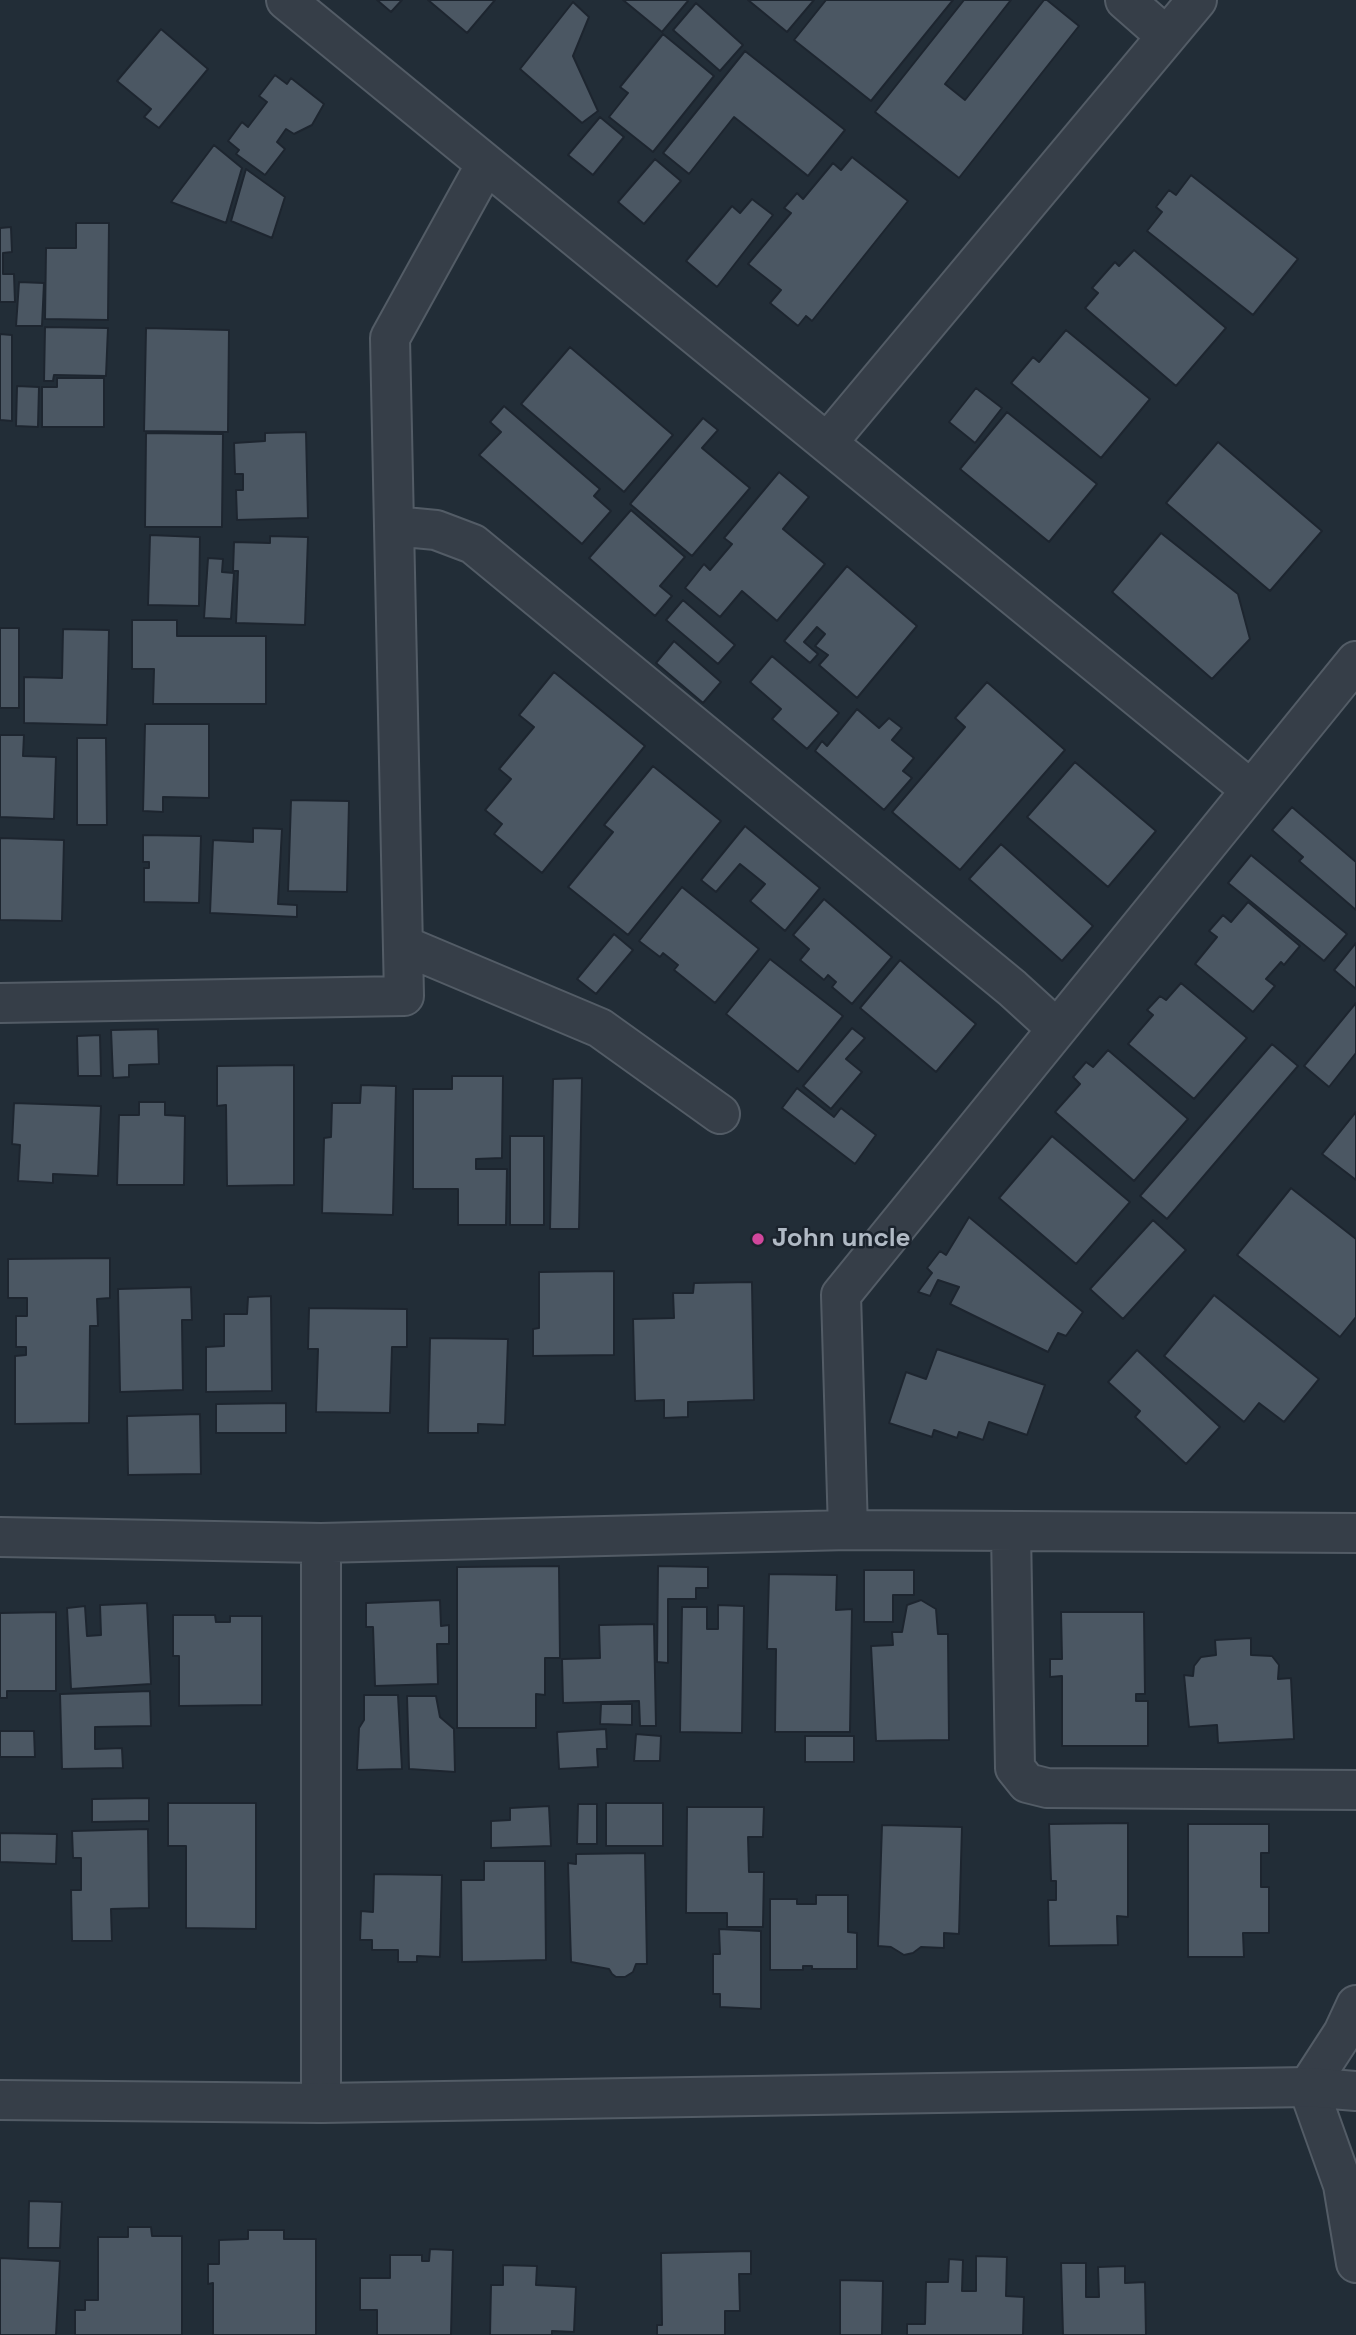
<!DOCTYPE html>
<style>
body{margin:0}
canvas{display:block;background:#222d37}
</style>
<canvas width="1356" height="2335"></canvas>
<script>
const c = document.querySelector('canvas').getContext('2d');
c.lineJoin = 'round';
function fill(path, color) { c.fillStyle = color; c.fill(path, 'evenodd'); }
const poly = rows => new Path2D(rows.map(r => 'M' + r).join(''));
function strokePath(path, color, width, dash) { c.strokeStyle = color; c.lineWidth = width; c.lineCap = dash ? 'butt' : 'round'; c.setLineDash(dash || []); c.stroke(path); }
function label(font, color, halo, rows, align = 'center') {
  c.font = font + ' "Space Grotesk",sans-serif'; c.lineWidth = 5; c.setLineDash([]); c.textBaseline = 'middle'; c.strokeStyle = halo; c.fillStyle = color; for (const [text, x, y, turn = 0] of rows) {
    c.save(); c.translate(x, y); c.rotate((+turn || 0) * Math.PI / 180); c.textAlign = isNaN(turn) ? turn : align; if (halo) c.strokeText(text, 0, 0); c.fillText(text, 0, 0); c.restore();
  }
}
const building = poly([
 [377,0,402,0,391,12,377,0],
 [428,0,495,0,467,33,428,0],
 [623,0,687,0,688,1,662,32,623,0],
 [748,0,814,0,787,32,748,0],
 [826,0,953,0,871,101,794,40,826,0],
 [964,0,1011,0,945,84,965,100,1044,0,1047,0,1079,26,959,178,875,112,964,0],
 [573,2,589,17,573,56,598,111,582,123,520,69,573,2],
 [696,3,743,45,720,71,673,30,696,3],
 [161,29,208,69,159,128,144,117,151,109,117,81,161,29],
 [663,34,714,76,653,152,609,117,628,93,620,87,663,34],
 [745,51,845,130,808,176,734,117,689,174,663,153,745,51],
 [275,75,287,84,291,78,324,104,312,125,294,134,286,129,277,142,285,149,265,175,236,154,239,150,228,141,242,122,248,127,267,102,259,96,275,75],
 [600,117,624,137,593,175,568,155,600,117],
 [214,145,242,168,226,223,171,202,214,145],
 [852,157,908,201,812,321,806,316,798,326,770,303,781,290,748,264,791,213,784,208,797,193,803,199,833,163,841,170,852,157],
 [655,159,681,181,644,224,618,202,655,159],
 [246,169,285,197,272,238,231,221,246,169],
 [1191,175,1298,259,1253,315,1147,231,1162,212,1156,207,1169,190,1176,195,1191,175],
 [752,199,773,215,717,287,686,261,732,206,740,213,752,199],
 [76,223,109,223,108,320,45,319,46,248,76,248,76,223],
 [11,227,12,252,3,253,3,274,14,274,15,302,0,302,0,228,11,227],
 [1134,250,1226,328,1176,386,1085,308,1098,293,1092,288,1115,262,1119,266,1134,250],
 [19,282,44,283,42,326,16,326,19,282],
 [45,327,108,328,106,376,54,375,53,381,44,381,45,327],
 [146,328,229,330,228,432,144,431,146,328],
 [1066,330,1150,399,1101,458,1011,383,1033,357,1039,362,1066,330],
 [0,334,12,335,12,421,0,420,0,334],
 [570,347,673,435,624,492,521,404,570,347],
 [57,378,104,378,104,427,42,427,42,387,57,387,57,378],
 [17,386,39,387,38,427,16,426,17,386],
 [976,388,1002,408,975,443,949,422,976,388],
 [504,406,600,489,594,496,611,511,582,544,479,455,501,432,490,422,504,406],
 [1007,412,1097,484,1049,542,960,469,1007,412],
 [703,418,718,430,702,448,750,488,692,556,630,504,703,418],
 [306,432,308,518,237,520,236,490,243,490,243,474,235,474,234,443,265,441,265,433,306,432],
 [146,433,223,434,222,527,145,527,146,433],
 [1218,442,1322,531,1270,591,1166,503,1218,442],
 [779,472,809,497,783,529,825,564,777,621,742,591,720,617,685,588,704,564,710,570,732,544,724,538,779,472],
 [631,510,685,557,660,586,672,596,655,616,589,558,631,510],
 [1161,533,1238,594,1250,639,1212,679,1112,592,1161,533],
 [150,535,200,537,199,606,148,605,150,535],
 [270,536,308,537,305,625,236,623,238,571,233,571,234,542,270,543,270,536],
 [208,558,223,559,222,572,234,573,231,619,204,618,208,558],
 [847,566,917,626,857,698,819,665,828,655,815,646,825,634,817,627,804,642,818,654,810,663,784,641,847,566],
 [683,600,735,645,718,664,666,620,683,600],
 [132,620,177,620,177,636,266,636,266,704,153,704,154,669,132,669,132,620],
 [0,628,19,628,19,708,0,708,0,628],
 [63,629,109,630,107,725,24,723,24,677,62,678,63,629],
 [674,641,721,682,703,703,656,663,674,641],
 [772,656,839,713,807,749,772,719,781,709,750,682,772,656],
 [554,672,645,746,542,873,494,834,502,824,485,810,511,779,499,769,534,727,519,715,554,672],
 [987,682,1065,750,960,870,892,812,965,727,955,718,987,682],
 [857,709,879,728,889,718,902,728,892,740,914,758,903,771,912,778,884,810,815,751,822,741,827,746,857,709],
 [145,724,209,724,209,798,163,797,163,812,143,811,145,724],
 [0,735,24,735,23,756,56,757,54,819,0,817,0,735],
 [77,738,106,738,107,825,77,825,77,738],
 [1075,762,1156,831,1108,887,1027,817,1075,762],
 [653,766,721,821,628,935,568,887,613,832,604,825,653,766],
 [291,800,349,801,347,892,288,891,291,800],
 [1292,807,1356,862,1356,910,1299,861,1303,857,1272,830,1292,807],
 [745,826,820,888,785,931,750,901,765,884,740,864,716,892,701,880,745,826],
 [253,828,282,829,278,904,297,905,297,917,210,913,213,840,253,842,253,828],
 [143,835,201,836,199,903,144,902,144,868,149,868,149,862,143,862,143,835],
 [0,838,64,840,62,921,0,920,0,838],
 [1001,844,1093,926,1062,961,969,879,1001,844],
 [1251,855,1347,934,1324,961,1228,883,1251,855],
 [682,887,759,949,715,1003,674,970,678,965,663,953,660,957,639,941,682,887],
 [824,899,892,957,852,1004,832,987,836,982,828,975,824,980,800,960,809,949,793,935,824,899],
 [1248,902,1300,946,1284,965,1281,962,1266,979,1275,986,1253,1012,1195,964,1217,937,1209,931,1223,915,1231,922,1248,902],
 [614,934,633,950,596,994,577,979,614,934],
 [1356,943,1356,989,1334,970,1356,943],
 [770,959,843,1016,798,1072,726,1014,770,959],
 [900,960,976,1024,936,1072,860,1008,900,960],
 [1181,983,1247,1038,1194,1099,1128,1044,1153,1015,1147,1010,1160,996,1166,1000,1181,983],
 [1356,1003,1356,1053,1329,1087,1304,1066,1356,1003],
 [852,1028,865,1038,846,1059,862,1072,831,1109,803,1086,852,1028],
 [158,1029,159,1064,129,1065,129,1077,113,1078,111,1030,158,1029],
 [100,1035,101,1076,78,1076,77,1036,100,1035],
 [1272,1044,1298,1066,1167,1219,1140,1196,1272,1044],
 [1108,1050,1188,1119,1134,1181,1055,1112,1080,1084,1073,1077,1086,1062,1093,1067,1108,1050],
 [294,1065,294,1185,227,1186,226,1105,217,1106,217,1066,294,1065],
 [452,1076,503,1076,502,1158,476,1159,476,1169,507,1169,506,1225,458,1225,458,1189,413,1189,413,1089,452,1089,452,1076],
 [582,1078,579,1229,550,1229,553,1079,582,1078],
 [361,1085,396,1086,393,1215,322,1213,324,1138,331,1137,332,1103,360,1103,361,1085],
 [797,1088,834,1117,841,1108,876,1135,855,1164,782,1108,797,1088],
 [139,1102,165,1102,165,1115,185,1116,184,1185,117,1185,119,1115,139,1115,139,1102],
 [14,1103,101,1106,98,1176,53,1174,53,1183,18,1181,20,1145,12,1144,14,1103],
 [1356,1112,1356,1180,1322,1154,1356,1112],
 [510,1136,544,1136,544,1225,510,1225,510,1136],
 [1052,1136,1130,1202,1076,1264,999,1198,1052,1136],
 [1291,1188,1356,1239,1356,1317,1340,1337,1237,1255,1291,1188],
 [969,1217,1083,1312,1066,1336,1058,1333,1048,1352,950,1304,959,1287,938,1280,930,1296,918,1292,932,1273,927,1268,940,1251,946,1255,969,1217],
 [1153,1220,1186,1250,1123,1319,1090,1289,1153,1220],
 [110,1258,110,1298,97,1299,98,1326,90,1326,89,1423,15,1424,15,1356,26,1355,26,1347,16,1347,16,1316,27,1316,27,1298,8,1298,8,1259,110,1258],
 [614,1271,614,1355,533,1356,533,1329,539,1328,539,1272,614,1271],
 [752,1282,754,1400,688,1402,688,1417,664,1418,664,1400,635,1401,633,1319,674,1318,673,1293,693,1293,694,1283,752,1282],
 [191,1287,192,1320,182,1320,183,1390,120,1392,118,1289,191,1287],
 [1214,1295,1319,1379,1284,1422,1259,1403,1244,1422,1164,1356,1214,1295],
 [271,1296,272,1391,206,1392,206,1347,224,1346,224,1314,247,1314,248,1297,271,1296],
 [309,1308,407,1309,407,1347,392,1347,390,1413,316,1412,318,1349,308,1349,309,1308],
 [430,1338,508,1339,505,1425,478,1424,478,1433,428,1433,430,1338],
 [937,1349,1045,1385,1027,1435,989,1422,983,1440,959,1432,957,1438,934,1430,932,1437,889,1423,906,1372,926,1379,937,1349],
 [1137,1350,1220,1427,1186,1464,1135,1417,1140,1411,1108,1382,1137,1350],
 [286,1403,286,1433,216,1433,216,1404,286,1403],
 [200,1414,201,1474,128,1475,127,1416,200,1414],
 [559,1566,560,1658,545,1658,545,1695,536,1694,536,1728,457,1728,457,1567,559,1566],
 [658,1566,708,1567,708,1588,696,1588,696,1599,668,1599,668,1663,657,1662,658,1566],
 [864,1570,914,1570,914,1595,893,1595,893,1622,864,1622,864,1570],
 [769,1574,837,1575,836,1610,852,1609,850,1732,775,1732,776,1649,767,1649,769,1574],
 [440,1600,441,1626,449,1625,449,1644,437,1644,438,1684,375,1686,373,1627,366,1627,366,1603,440,1600],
 [921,1600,936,1609,938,1634,948,1634,949,1740,876,1741,871,1646,893,1645,892,1632,902,1632,907,1605,921,1600],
 [147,1603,151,1684,71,1689,67,1608,85,1606,87,1636,101,1635,100,1605,147,1603],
 [718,1605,744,1606,742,1733,680,1732,682,1607,707,1607,707,1629,718,1629,718,1605],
 [56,1612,56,1691,7,1691,7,1698,0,1698,0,1613,56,1612],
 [1061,1612,1144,1612,1145,1694,1136,1694,1136,1701,1148,1701,1148,1746,1062,1746,1062,1676,1050,1677,1050,1659,1062,1659,1061,1612],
 [173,1615,215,1615,216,1622,230,1622,230,1616,262,1616,262,1705,179,1706,179,1656,173,1656,173,1615],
 [654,1624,656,1726,640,1726,639,1701,563,1703,562,1659,600,1658,599,1625,654,1624],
 [1251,1638,1251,1655,1272,1656,1279,1665,1278,1679,1291,1678,1294,1739,1218,1743,1217,1725,1189,1727,1184,1675,1193,1676,1194,1666,1201,1657,1216,1655,1215,1640,1251,1638],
 [150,1691,151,1726,95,1727,95,1749,122,1748,123,1768,62,1769,60,1694,150,1691],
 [364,1695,398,1695,402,1769,357,1770,359,1728,364,1720,364,1695],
 [407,1696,436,1696,440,1717,454,1729,455,1772,409,1769,407,1696],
 [601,1704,632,1704,632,1725,600,1724,601,1704],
 [606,1729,607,1749,597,1749,598,1767,559,1769,557,1732,606,1729],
 [0,1731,34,1731,35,1757,0,1757,0,1731],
 [636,1734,661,1736,660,1761,634,1761,636,1734],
 [805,1736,854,1736,854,1762,805,1762,805,1736],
 [149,1798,149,1821,92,1822,92,1799,149,1798],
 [168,1803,256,1803,256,1929,186,1928,186,1846,168,1846,168,1803],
 [606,1803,663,1803,663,1846,606,1846,606,1803],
 [578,1804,597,1804,597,1844,577,1844,578,1804],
 [549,1806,551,1846,491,1848,491,1821,510,1820,510,1808,549,1806],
 [687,1807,764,1807,763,1837,748,1837,749,1872,764,1872,763,1927,727,1927,727,1913,686,1913,687,1807],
 [1128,1823,1128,1917,1117,1916,1118,1945,1049,1946,1048,1900,1056,1900,1056,1881,1051,1881,1049,1824,1128,1823],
 [1188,1824,1269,1824,1269,1853,1261,1853,1261,1887,1269,1887,1269,1933,1243,1933,1244,1957,1188,1957,1188,1824],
 [882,1825,962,1827,959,1934,944,1933,944,1948,921,1947,913,1953,904,1955,891,1947,878,1946,882,1825],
 [148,1829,149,1908,111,1909,112,1941,72,1941,71,1890,81,1890,81,1858,73,1858,72,1831,148,1829],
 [0,1833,57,1834,56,1864,0,1862,0,1833],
 [645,1853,647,1964,636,1964,633,1972,625,1977,616,1977,612,1974,609,1969,571,1962,568,1863,576,1864,576,1854,645,1853],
 [484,1861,545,1861,546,1960,462,1962,461,1880,484,1880,484,1861],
 [374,1874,442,1875,440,1957,417,1956,417,1962,398,1962,398,1950,372,1950,372,1940,360,1940,361,1911,373,1912,374,1874],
 [816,1895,848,1895,848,1932,857,1933,857,1969,812,1969,812,1966,803,1966,803,1970,770,1970,770,1899,797,1899,797,1904,816,1904,816,1895],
 [719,1929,761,1931,761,2009,720,2007,720,1994,713,1994,713,1954,720,1954,719,1929],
 [29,2201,62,2202,60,2248,28,2248,29,2201],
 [128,2227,151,2227,152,2236,182,2236,182,2335,75,2335,75,2310,85,2310,85,2300,98,2300,98,2237,128,2237,128,2227],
 [248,2230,284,2230,284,2239,316,2239,316,2335,213,2335,213,2283,208,2284,208,2264,219,2264,219,2240,248,2239,248,2230],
 [430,2249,453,2250,451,2335,377,2335,377,2310,360,2310,360,2278,390,2278,390,2255,422,2255,422,2261,429,2261,430,2249],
 [751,2251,751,2274,739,2274,740,2311,725,2311,725,2335,657,2335,657,2325,662,2325,661,2253,751,2251],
 [976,2256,1007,2257,1006,2296,1024,2297,1023,2335,907,2335,907,2324,925,2324,926,2282,948,2282,949,2259,963,2260,962,2291,976,2291,976,2256],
 [0,2258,60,2261,56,2335,0,2335,0,2258],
 [1061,2263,1086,2263,1086,2297,1099,2297,1098,2267,1125,2266,1125,2283,1145,2282,1146,2335,1063,2335,1061,2263],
 [503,2265,537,2266,536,2285,576,2287,574,2332,552,2331,552,2335,490,2335,491,2285,503,2285,503,2265],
 [840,2280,883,2281,882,2335,840,2335,840,2280]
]);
const minor = poly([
 [286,0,1251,790],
 [1125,0,1166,36],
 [827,443,1197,0],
 [394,526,436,530,473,544,1012,988,1057,1029],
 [403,945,600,1028,720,1114],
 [0,1003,404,996,390,338,486,164],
 [848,1530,841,1295,1356,661],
 [1011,1531,1015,1768,1027,1783,1047,1788,1356,1790],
 [0,1537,321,1543,848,1530,1356,1533],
 [1356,2005,1343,2033,1308,2087,1343,2185,1356,2263],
 [321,2103,321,1543]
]);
const tertiary = poly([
 [0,2100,321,2103,1308,2087,1356,2091]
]);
const markers = [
 [758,1239,7,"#d1479c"]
];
const poiNames = [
 ["John uncle",772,1239]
];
fill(building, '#4b5763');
strokePath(building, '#1d252f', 2);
strokePath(minor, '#535c66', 42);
strokePath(tertiary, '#535c66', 42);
strokePath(minor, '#363e48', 38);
strokePath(tertiary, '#363e48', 38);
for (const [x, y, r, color] of markers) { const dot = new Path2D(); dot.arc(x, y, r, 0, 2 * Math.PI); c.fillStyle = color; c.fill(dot); strokePath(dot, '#1b232d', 2.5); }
label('bold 26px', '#b0b9c4', '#1b232d', poiNames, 'left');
</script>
